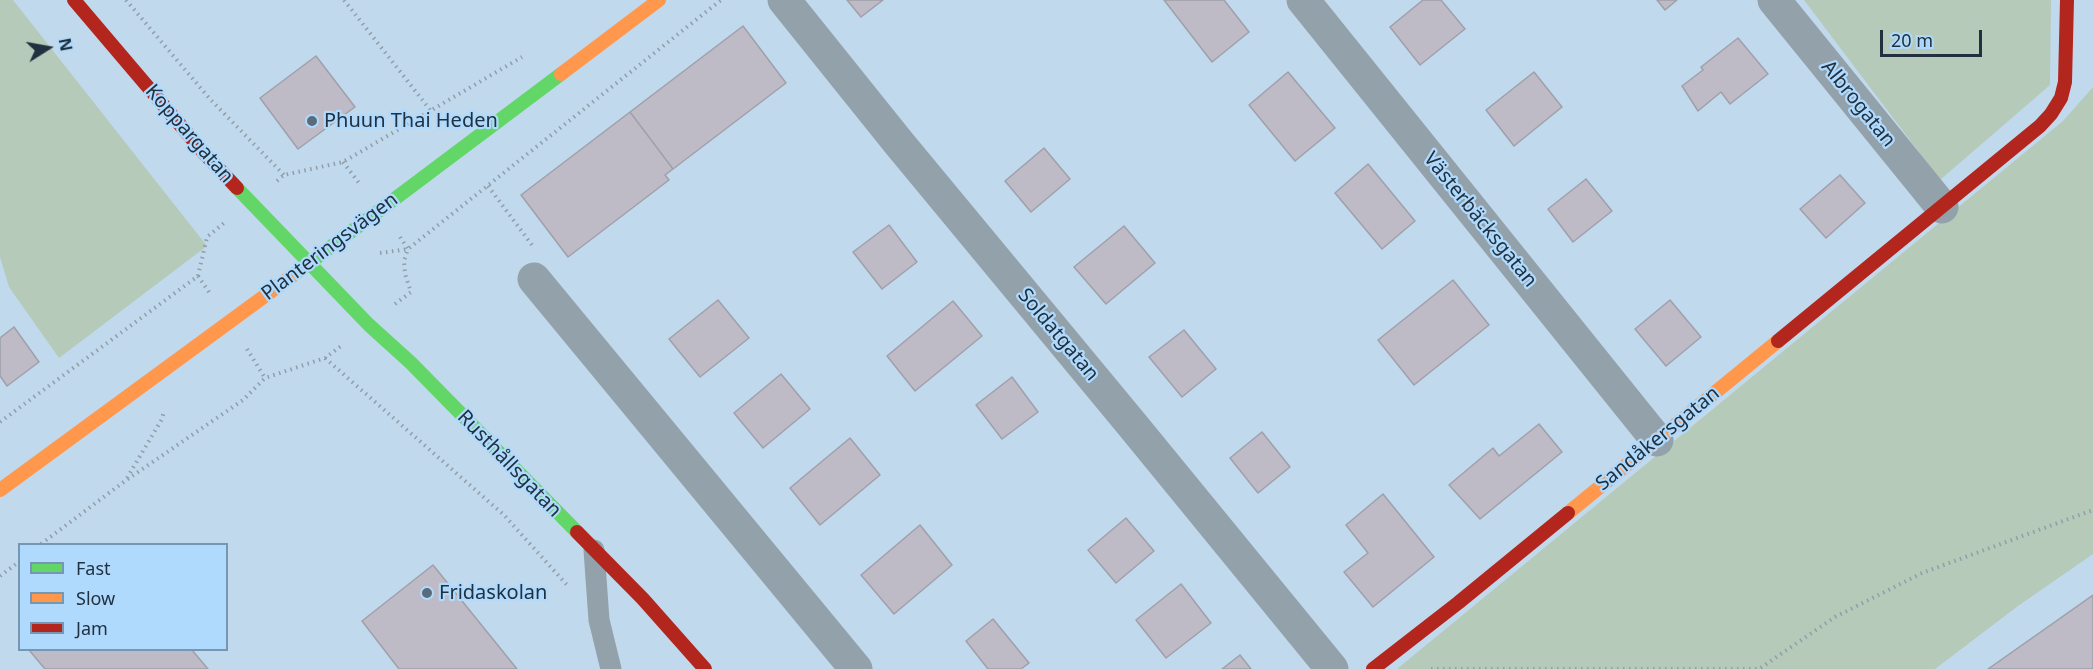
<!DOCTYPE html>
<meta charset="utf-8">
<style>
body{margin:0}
#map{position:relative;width:2093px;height:669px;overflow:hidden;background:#c1d9ec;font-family:"Noto Sans",sans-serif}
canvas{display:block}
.legend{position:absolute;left:18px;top:543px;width:210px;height:108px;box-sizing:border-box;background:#afdafe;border:2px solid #7696b2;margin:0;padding:8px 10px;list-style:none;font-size:18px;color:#21313f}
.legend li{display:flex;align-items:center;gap:12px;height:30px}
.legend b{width:30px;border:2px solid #7696b2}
.north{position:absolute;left:18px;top:18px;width:60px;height:60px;-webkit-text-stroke:4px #afdafe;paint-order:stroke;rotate:79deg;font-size:16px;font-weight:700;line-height:24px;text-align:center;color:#21313f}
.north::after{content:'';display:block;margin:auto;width:21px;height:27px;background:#21313f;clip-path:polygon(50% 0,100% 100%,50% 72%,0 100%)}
.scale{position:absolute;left:1880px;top:30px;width:102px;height:27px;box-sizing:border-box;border:3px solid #21313f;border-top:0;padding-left:8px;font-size:18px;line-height:21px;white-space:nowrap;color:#21313f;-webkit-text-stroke:4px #afdafe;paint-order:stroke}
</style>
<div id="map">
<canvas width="2093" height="669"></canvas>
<ul class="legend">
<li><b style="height:8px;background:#63d668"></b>Fast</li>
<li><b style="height:8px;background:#ff974d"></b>Slow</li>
<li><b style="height:8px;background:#b3261e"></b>Jam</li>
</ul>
<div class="north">N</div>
<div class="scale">20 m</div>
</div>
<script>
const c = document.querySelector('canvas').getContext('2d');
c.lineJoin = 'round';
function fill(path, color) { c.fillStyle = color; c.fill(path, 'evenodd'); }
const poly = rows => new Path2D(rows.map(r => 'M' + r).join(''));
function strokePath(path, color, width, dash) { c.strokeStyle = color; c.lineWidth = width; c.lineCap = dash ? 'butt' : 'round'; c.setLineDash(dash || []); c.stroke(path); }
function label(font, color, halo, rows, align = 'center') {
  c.font = font + ' "Noto Sans",sans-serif'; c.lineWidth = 4.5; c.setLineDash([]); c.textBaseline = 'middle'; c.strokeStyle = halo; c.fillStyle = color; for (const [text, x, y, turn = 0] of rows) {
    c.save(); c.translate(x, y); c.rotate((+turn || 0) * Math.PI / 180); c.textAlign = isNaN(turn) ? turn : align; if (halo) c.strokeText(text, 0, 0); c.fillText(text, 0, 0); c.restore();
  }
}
const green = poly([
 [0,0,13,0,207,246,59,358,9,287,0,257],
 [1804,0,2051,0,2050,85,1940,180],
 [2093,87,2093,554,2018,606,1935,669,1397,669,2063,121]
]);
const building = poly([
 [847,0,883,0,861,17,847,0],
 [1164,0,1224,0,1249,32,1212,62,1164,0],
 [1423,0,1441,0,1465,29,1420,65,1390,27,1423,0],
 [1657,0,1677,0,1665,10,1657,0],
 [743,26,786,83,673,169,630,112,743,26],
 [1738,38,1768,74,1730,104,1721,92,1698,111,1682,86,1703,70,1701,67,1738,38],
 [316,56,355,107,298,149,260,98,316,56],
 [1288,72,1335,128,1295,161,1249,105,1288,72],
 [1534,72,1562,107,1514,146,1486,110,1534,72],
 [630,112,673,169,665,175,669,180,568,257,521,195,630,112],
 [1044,148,1070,179,1031,212,1005,181,1044,148],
 [1368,164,1415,221,1382,249,1335,193,1368,164],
 [1840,175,1865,203,1826,238,1800,209,1840,175],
 [1586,179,1612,211,1573,242,1548,209,1586,179],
 [889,225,917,262,882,289,853,252,889,225],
 [1124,226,1155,263,1106,304,1074,267,1124,226],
 [1453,280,1489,325,1414,385,1378,340,1453,280],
 [718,300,749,338,700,377,669,339,718,300],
 [1670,300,1701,337,1666,366,1635,329,1670,300],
 [953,301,982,336,915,391,887,356,953,301],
 [14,327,39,362,7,386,0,376,0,338,14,327],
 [1184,330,1216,369,1182,397,1149,357,1184,330],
 [781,374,810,409,763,448,734,413,781,374],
 [1012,377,1038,412,1002,439,976,405,1012,377],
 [1539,424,1562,452,1480,519,1449,485,1493,448,1499,456,1539,424],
 [1262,432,1290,467,1258,493,1230,458,1262,432],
 [850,438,880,475,820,525,790,488,850,438],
 [1383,494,1434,557,1373,607,1344,572,1368,553,1346,525,1383,494],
 [1126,518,1154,551,1116,583,1088,550,1126,518],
 [920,525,952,565,894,614,861,575,920,525],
 [433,565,517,669,399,669,362,621,433,565],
 [1181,584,1211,623,1166,658,1136,620,1181,584],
 [2093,595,2093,669,1988,669,2093,595],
 [993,619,1029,663,1021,669,988,669,966,641,993,619],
 [29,650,192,650,208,669,45,669,29,650],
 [1240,655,1251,669,1222,669,1240,655]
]);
const path = poly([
 [126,0,209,98,284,175],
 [344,0,431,111],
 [343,162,359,183],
 [277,181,284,175,343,162,522,57],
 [488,186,532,245],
 [400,237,408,249],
 [380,253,408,249,721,0],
 [198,276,211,295],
 [395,304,411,292,405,274,404,261,408,249],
 [247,349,265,378],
 [325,358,504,515,567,585],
 [0,422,198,276,207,237,224,223],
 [127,478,162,419,164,411],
 [41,544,125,481,243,400,265,378,325,358,341,346],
 [0,576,20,561],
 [1431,669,1759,669,1835,617,1922,573,2093,510]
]);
const lane = poly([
 [594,550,599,620,611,669]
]);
const street = poly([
 [784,0,898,142,1134,427,1332,669],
 [1303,0,1657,440],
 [1774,0,1942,207],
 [534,279,856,669]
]);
const fast = poly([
 [237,188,369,325,411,363,577,532],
 [292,276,561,74]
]);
const slow = poly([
 [561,74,659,0],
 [0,490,292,276],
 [1568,513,1778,341]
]);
const jam = poly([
 [74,0,204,153,237,188],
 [1778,341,2040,126,2051,114,2061,98,2065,82,2067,0],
 [577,532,643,599,705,669],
 [1373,669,1458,603,1568,513]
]);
const markers = [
 [312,121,6,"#596c7c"],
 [427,593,6,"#596c7c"]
];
const streetNames = [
 ["Albrogatan",1858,104,51],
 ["Koppargatan",189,134,49],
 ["Västerbäcksgatan",1480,220,51],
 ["Planteringsvägen",330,247,-37],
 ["Soldatgatan",1058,335,50],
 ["Sandåkersgatan",1658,439,-39],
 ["Rusthållsgatan",509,464,46]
];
const poiNames = [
 ["Phuun Thai Heden",324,121],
 ["Fridaskolan",439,593]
];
fill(green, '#b5cab9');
fill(building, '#bebac6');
strokePath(building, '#9fa0ab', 1.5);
strokePath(path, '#919ea8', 4, [1.5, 4.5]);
strokePath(lane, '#93a1ab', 21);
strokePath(street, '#93a1ab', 33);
strokePath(fast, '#63d668', 14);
strokePath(slow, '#ff974d', 14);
strokePath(jam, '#b3261e', 14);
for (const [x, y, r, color] of markers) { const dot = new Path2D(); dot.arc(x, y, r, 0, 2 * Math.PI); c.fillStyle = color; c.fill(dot); strokePath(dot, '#afdafe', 2); }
label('20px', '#21313f', '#afdafe', streetNames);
label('20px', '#21313f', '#afdafe', poiNames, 'left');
</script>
